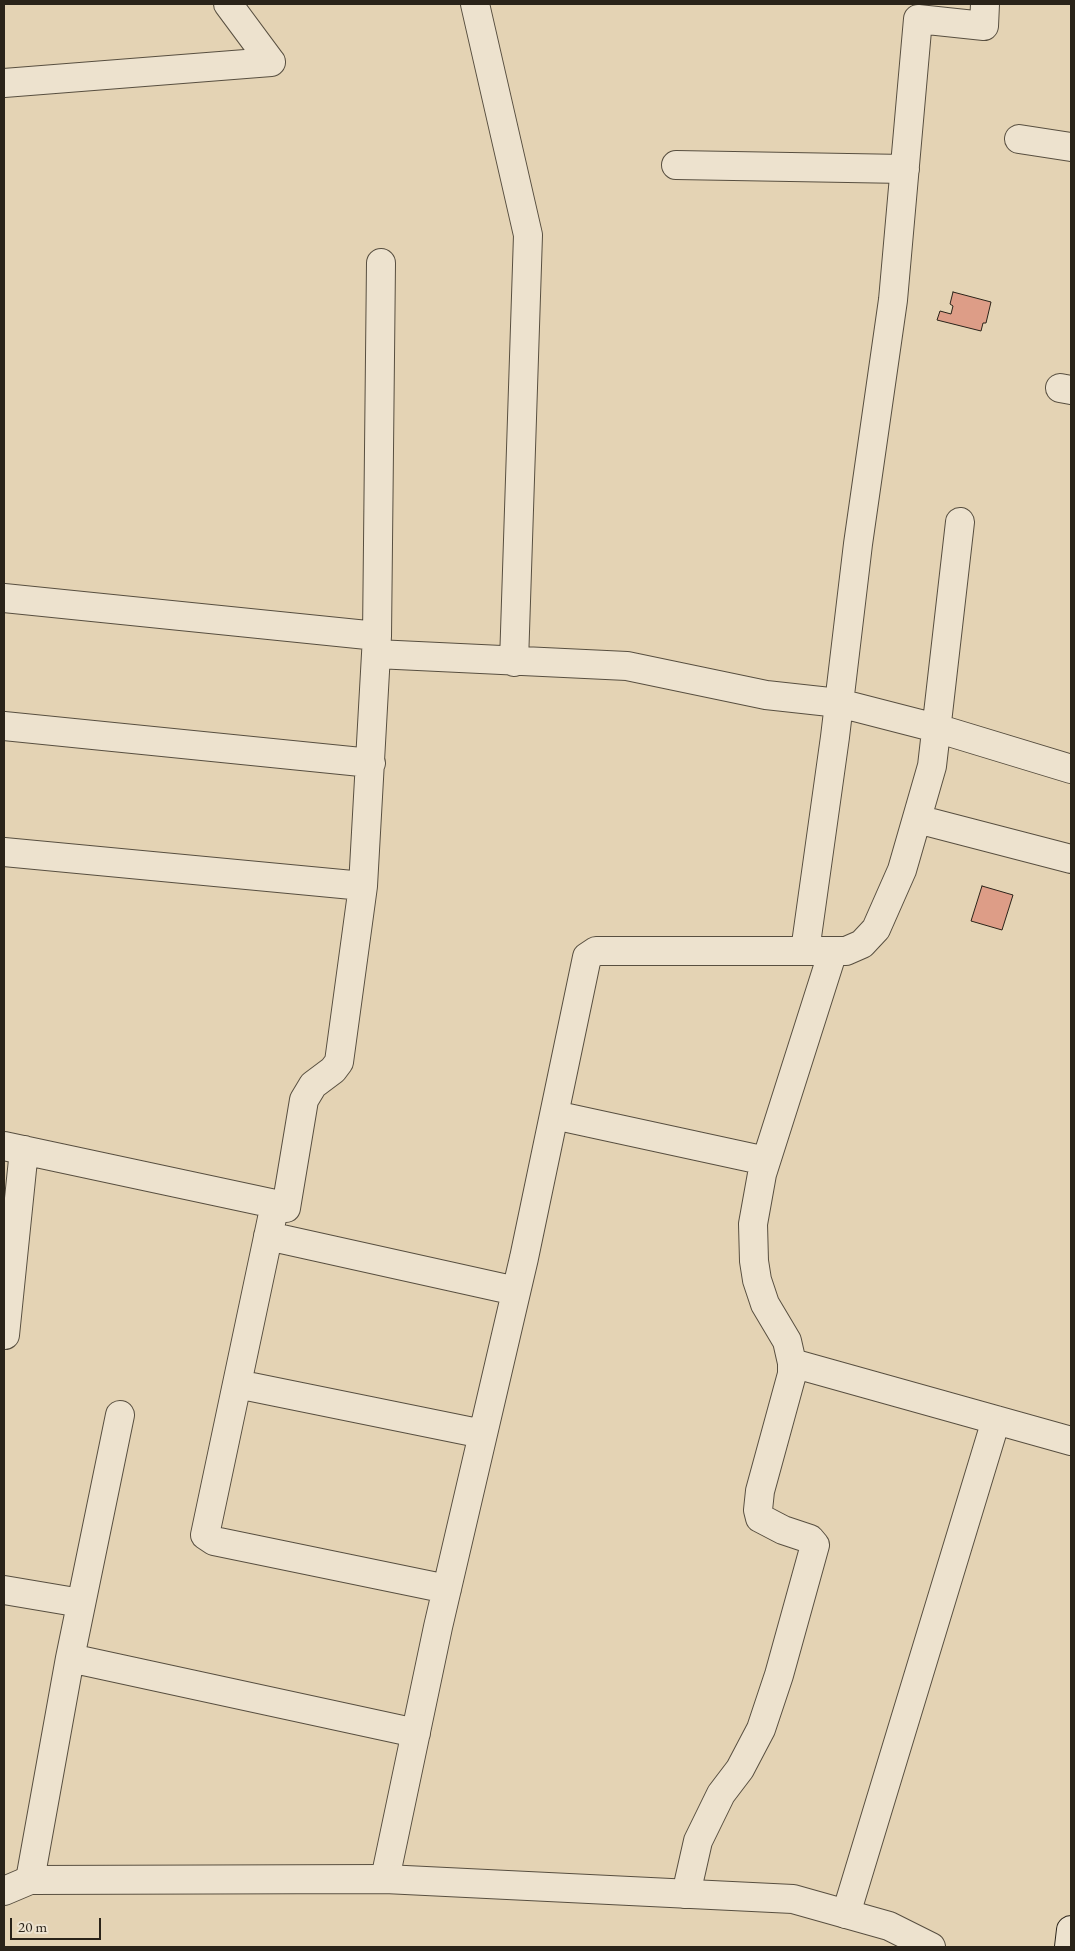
<!DOCTYPE html>
<style>
body{margin:0}
#map{position:relative;width:1075px;height:1951px;overflow:hidden;background:#e4d3b4;font-family:"EB Garamond",serif}
canvas{display:block}
.frame{position:absolute;inset:0;border:5px solid #2a2319;pointer-events:none}
.scale{position:absolute;left:10px;top:1918px;width:91px;height:22px;box-sizing:border-box;border:2px solid #2a2319;border-top:0;padding-left:6px;font-size:15px;line-height:18px;white-space:nowrap;color:#2a2319;-webkit-text-stroke:4px #ede2ce;paint-order:stroke}
</style>
<div id="map">
<canvas width="1075" height="1951"></canvas>
<div class="frame"></div>
<div class="scale">20 m</div>
</div>
<script>
const c = document.querySelector('canvas').getContext('2d');
c.lineJoin = 'round';
function fill(path, color) { c.fillStyle = color; c.fill(path, 'evenodd'); }
const poly = rows => new Path2D(rows.map(r => 'M' + r).join(''));
function strokePath(path, color, width, dash) { c.strokeStyle = color; c.lineWidth = width; c.lineCap = dash ? 'butt' : 'round'; c.setLineDash(dash || []); c.stroke(path); }
const building = poly([
 [953,292,991,302,986,323,983,323,981,331,937,320,940,311,951,314,953,306,950,304,953,292],
 [982,886,1013,895,1002,930,971,921,982,886]
]);
const minor = poly([
 [228,4,271,62],
 [475,4,528,235,514,662],
 [4,83,271,62],
 [1019,139,1071,147],
 [676,165,905,169],
 [1060,388,1071,390],
 [4,598,377,636],
 [376,654,627,666,766,695,839,703,936,728,1071,769],
 [4,726,371,763],
 [917,819,1071,859],
 [4,852,363,886],
 [805,951,835,737,858,544,893,300,918,19,984,26,985,4],
 [554,1115,766,1161],
 [4,1146,275,1204,286,1208,304,1100,313,1085,333,1070,339,1062,363,886,377,636,381,263],
 [275,1204,205,1535,214,1541,447,1589],
 [268,1236,516,1291],
 [5,1335,24,1150],
 [792,1363,1071,1441],
 [237,1384,483,1434],
 [4,1590,81,1603],
 [70,1658,416,1733],
 [385,1879,438,1627,524,1258,587,957,596,951,846,951,862,944,876,929,902,870,932,766,960,522],
 [30,1880,70,1658,120,1415],
 [686,1894,698,1841,721,1794,740,1769,761,1729,779,1675,815,1545,810,1539,783,1530,760,1518,758,1510,760,1491,792,1374,792,1363,787,1341,765,1304,757,1280,754,1261,753,1224,762,1174,833,951],
 [846,1914,996,1420]
]);
const tertiary = poly([
 [4,1891,30,1880,385,1879,793,1899,889,1926,931,1947]
]);
const secondary = poly([
 [1069,1947,1071,1930]
]);
fill(building, '#dd9d87');
strokePath(building, '#2a2319', 1);
strokePath(minor, '#584f40', 30);
strokePath(tertiary, '#584f40', 30);
strokePath(secondary, '#2a2319', 30);
strokePath(minor, '#ede2ce', 28);
strokePath(tertiary, '#ede2ce', 28);
strokePath(secondary, '#ede2ce', 28);
</script>
